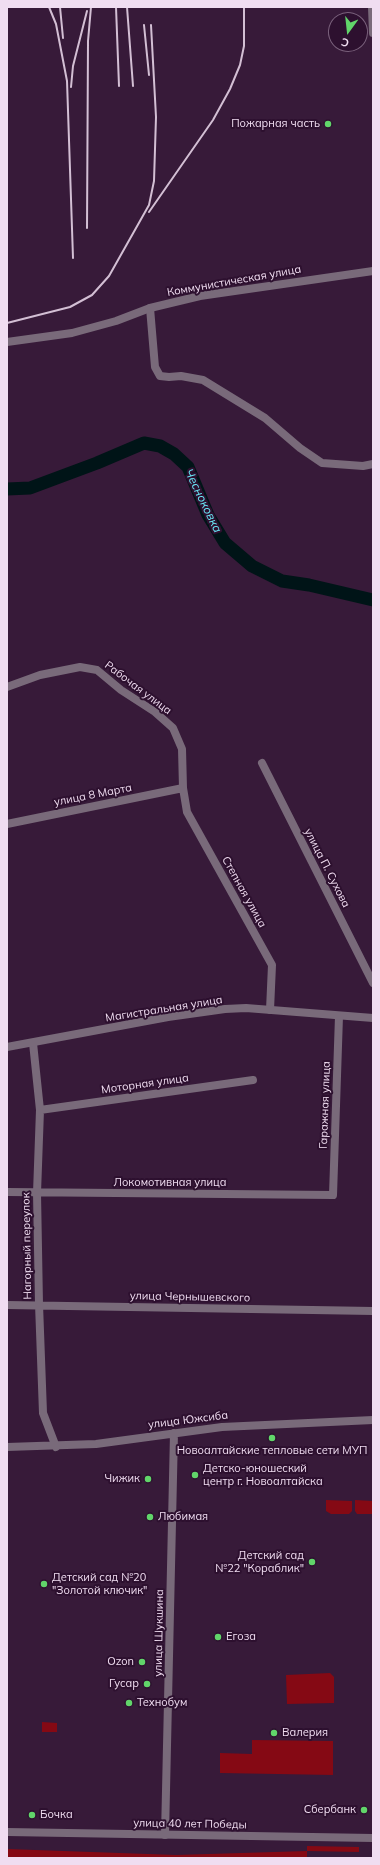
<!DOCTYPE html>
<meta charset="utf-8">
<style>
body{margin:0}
#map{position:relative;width:380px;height:1865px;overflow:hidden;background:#371a39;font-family:Mulish,sans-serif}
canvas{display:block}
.frame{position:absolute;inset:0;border:8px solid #f0ddf1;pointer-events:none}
.north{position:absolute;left:328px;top:12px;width:40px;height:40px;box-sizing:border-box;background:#2d102f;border:1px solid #7b627d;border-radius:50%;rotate:195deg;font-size:11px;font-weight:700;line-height:16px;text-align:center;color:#f0ddf1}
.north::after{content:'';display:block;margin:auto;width:14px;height:18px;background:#61d56a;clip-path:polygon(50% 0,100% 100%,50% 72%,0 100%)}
</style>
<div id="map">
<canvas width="380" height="1865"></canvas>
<div class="frame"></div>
<div class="north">С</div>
</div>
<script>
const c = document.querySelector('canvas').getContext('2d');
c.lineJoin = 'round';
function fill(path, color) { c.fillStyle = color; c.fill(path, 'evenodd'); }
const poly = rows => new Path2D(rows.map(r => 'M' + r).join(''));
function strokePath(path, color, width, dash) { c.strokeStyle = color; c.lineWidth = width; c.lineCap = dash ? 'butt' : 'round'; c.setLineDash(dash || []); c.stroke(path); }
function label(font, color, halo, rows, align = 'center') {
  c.font = font + ' Mulish,sans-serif'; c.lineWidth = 4; c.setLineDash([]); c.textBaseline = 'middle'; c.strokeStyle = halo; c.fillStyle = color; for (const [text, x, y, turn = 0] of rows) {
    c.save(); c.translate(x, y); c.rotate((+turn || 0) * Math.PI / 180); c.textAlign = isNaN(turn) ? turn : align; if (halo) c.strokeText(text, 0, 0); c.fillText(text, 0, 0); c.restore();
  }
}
const green = poly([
 [326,1500,352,1501,352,1511,349,1514,331,1514,326,1511],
 [355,1500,373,1501,373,1514,357,1514,355,1511],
 [330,1673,334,1677,334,1703,287,1704,286,1675],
 [42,1722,57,1723,57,1732,42,1732],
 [252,1740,333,1741,333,1775,220,1773,220,1753,252,1754],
 [307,1846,359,1847,359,1852,307,1851,307,1858,7,1858,7,1849,176,1855,307,1851]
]);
const river = poly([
 [7,489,30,488,97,463,144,443,160,446,174,454,188,467,208,515,225,543,252,566,282,581,309,585,373,600]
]);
const minor = poly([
 [372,7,373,33],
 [150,308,155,367,160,376,169,377,181,376,203,380,265,418,300,448,322,463,363,466,373,464],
 [7,687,40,675,80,667,97,670,121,690,155,712,173,728,182,749,183,788,187,812,272,965,270,1010],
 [262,763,373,983],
 [7,824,183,788],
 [33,1043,40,1110,37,1193,39,1304,43,1413,56,1447],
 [40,1110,253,1080],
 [7,1192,333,1195,339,1016],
 [7,1305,373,1311],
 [7,1447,96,1444,222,1427,373,1420],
 [165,1835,174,1433]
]);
const tertiary = poly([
 [7,342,72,333,116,321,150,308,200,296,373,271],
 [7,1047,168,1017,225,1009,246,1008,373,1018],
 [7,1832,373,1838]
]);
const rail = poly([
 [49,7,56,24,67,81,73,258],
 [60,7,63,38],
 [116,7,119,86],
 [127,7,133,86],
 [144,25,149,75],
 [71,87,73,66,87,11],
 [149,212,213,120,230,89,240,65,244,46,244,7],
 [87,228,88,41,91,7],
 [7,323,70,307,92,295,109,276,149,205,154,181,156,117,151,25]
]);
const markers = [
 [328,124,4,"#61d56a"],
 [272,1438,4,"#61d56a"],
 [195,1475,4,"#61d56a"],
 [148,1479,4,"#61d56a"],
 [150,1517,4,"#61d56a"],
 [312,1562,4,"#61d56a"],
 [44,1584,4,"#61d56a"],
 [218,1637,4,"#61d56a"],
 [142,1662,4,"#61d56a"],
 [147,1684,4,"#61d56a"],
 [129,1703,4,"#61d56a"],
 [274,1733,4,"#61d56a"],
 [364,1810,4,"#61d56a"],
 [32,1815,4,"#61d56a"]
];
const poiNames = [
 ["Пожарная часть",320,124,"right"],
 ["Новоалтайские тепловые сети МУП",272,1451,"center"],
 ["Детско-юношеский",203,1469],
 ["центр г. Новоалтайска",203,1482],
 ["Чижик",140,1479,"right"],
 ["Любимая",158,1517],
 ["Детский сад",304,1556,"right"],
 ["№22 \"Кораблик\"",304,1569,"right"],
 ["Детский сад №20",52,1578],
 ["\"Золотой ключик\"",52,1591],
 ["Егоза",226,1637],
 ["Ozon",134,1662,"right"],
 ["Гусар",139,1684,"right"],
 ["Технобум",137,1703],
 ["Валерия",282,1733],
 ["Сбербанк",356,1810,"right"],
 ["Бочка",40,1815]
];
const streetNames = [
 ["Коммунистическая улица",234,281,-10],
 ["Рабочая улица",138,688,37],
 ["улица 8 Марта",93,795,-11],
 ["улица П. Сухова",327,868,63],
 ["Степная улица",244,892,61],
 ["Магистральная улица",164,1009,-9],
 ["Моторная улица",145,1084,-8],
 ["Гаражная улица",325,1105,-88],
 ["Локомотивная улица",170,1183],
 ["Нагорный переулок",27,1246,-91],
 ["улица Чернышевского",190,1297,1],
 ["улица Южсиба",188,1420,-7],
 ["улица Шукшина",159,1633,-89],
 ["улица 40 лет Победы",190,1824,1]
];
const waterNames = [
 ["Чесноковка",203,501,64]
];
fill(green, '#850914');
strokePath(river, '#001417', 13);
strokePath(minor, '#796a7a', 8);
strokePath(tertiary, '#796a7a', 8);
strokePath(rail, '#d3bfd4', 2);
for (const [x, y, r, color] of markers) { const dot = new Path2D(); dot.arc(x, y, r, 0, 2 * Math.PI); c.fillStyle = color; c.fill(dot); strokePath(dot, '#2d102f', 1.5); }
label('11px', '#f0ddf1', '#2d102f', poiNames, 'left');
label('11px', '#f0ddf1', '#2d102f', streetNames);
label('italic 12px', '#6aecfa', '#2d102f', waterNames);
</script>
